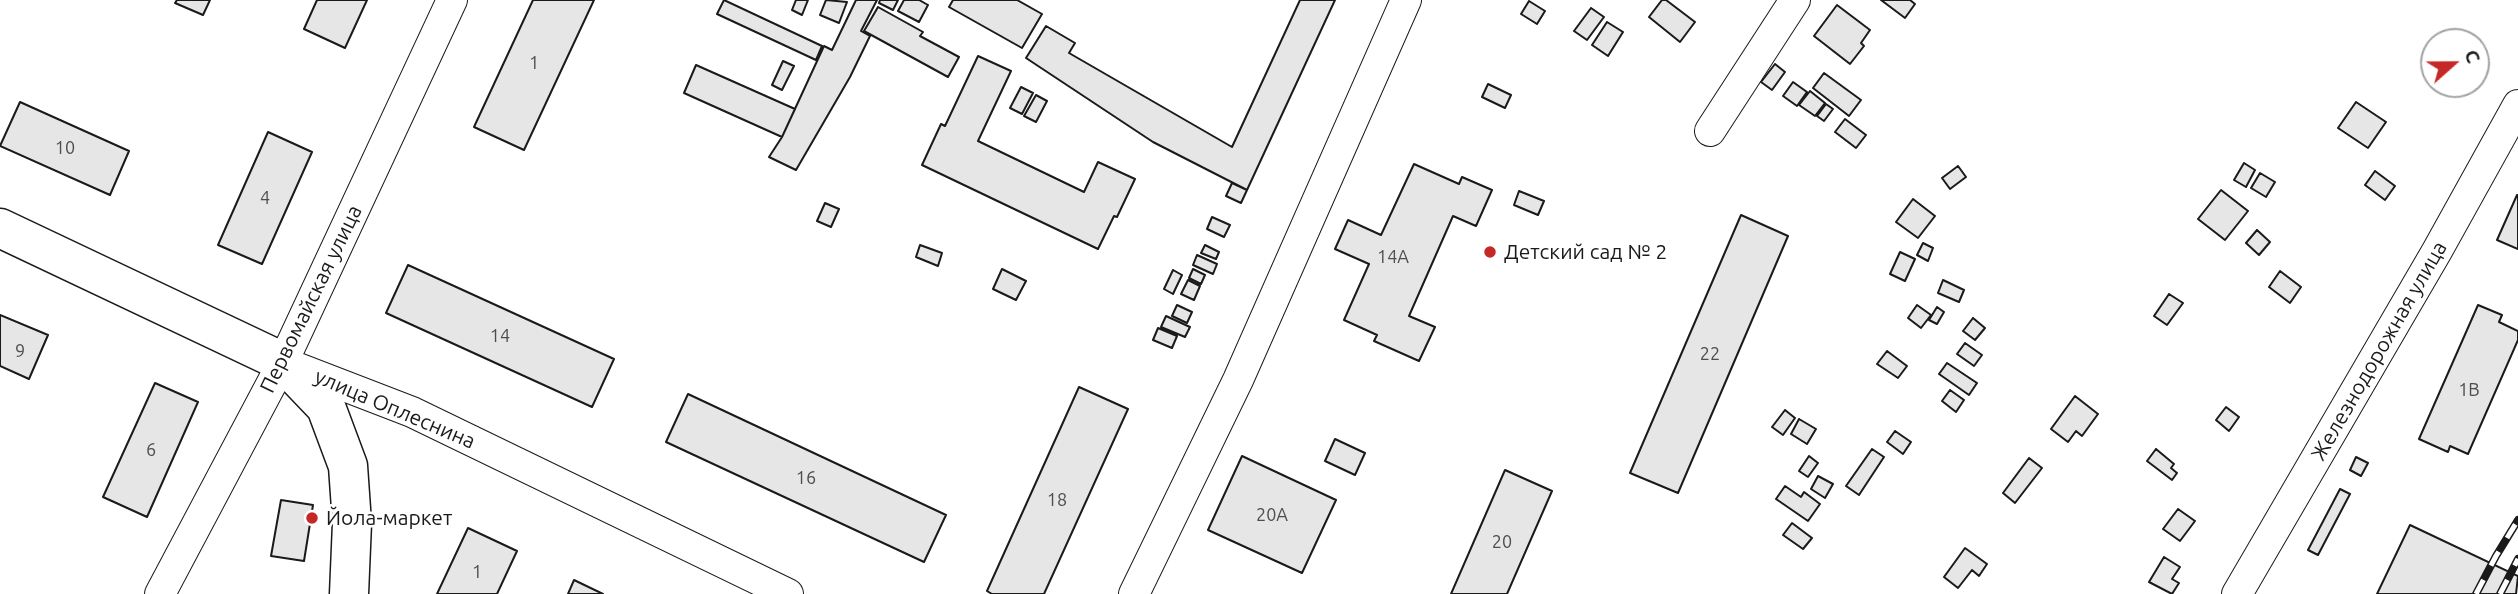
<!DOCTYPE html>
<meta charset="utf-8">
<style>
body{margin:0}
#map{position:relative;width:2518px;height:594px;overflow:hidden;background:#fff;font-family:Ubuntu,sans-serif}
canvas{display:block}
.north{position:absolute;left:2420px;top:28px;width:70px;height:70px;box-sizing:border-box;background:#fff;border:2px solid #a3a3a3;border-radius:50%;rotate:69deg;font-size:19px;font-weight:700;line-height:28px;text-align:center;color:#1a1a1a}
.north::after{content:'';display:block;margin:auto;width:24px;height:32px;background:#c62828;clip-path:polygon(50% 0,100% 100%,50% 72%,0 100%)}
</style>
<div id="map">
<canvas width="2518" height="594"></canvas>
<div class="north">С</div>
</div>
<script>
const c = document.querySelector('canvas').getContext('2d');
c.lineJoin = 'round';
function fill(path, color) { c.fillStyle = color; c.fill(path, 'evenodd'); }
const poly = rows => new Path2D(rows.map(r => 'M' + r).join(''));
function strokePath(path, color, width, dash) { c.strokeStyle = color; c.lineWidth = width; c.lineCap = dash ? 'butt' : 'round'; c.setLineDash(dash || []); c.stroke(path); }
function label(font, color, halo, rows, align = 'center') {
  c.font = font + ' Ubuntu,sans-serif'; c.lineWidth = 5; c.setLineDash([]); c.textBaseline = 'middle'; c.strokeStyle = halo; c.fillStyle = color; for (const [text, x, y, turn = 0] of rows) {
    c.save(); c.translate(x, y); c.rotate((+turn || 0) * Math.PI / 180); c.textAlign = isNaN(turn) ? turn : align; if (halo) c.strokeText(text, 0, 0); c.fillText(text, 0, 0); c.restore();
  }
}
const building = poly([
 [177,0,210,0,203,15,175,3,177,0],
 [317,0,367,0,345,48,304,29,317,0],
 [533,0,594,0,524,150,474,127,533,0],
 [724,0,822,46,816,60,717,14,724,0],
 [796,0,808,0,802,15,792,10,796,0],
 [826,0,847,2,839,23,820,15,826,0],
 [856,0,877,0,861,31,870,36,850,77,796,170,769,157,782,137,824,46,832,50,856,0],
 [880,0,898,0,893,10,879,3,880,0],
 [904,0,919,0,928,5,919,22,898,11,904,0],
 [953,0,1017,0,1042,14,1022,48,949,7,953,0],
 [1300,0,1335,0,1247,190,1153,142,1026,58,1046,26,1075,43,1069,53,1232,147,1300,0],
 [1662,0,1666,0,1695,22,1680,42,1649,17,1662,0],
 [1881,0,1910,0,1915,4,1905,18,1881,0],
 [1529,1,1545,11,1537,24,1521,14,1529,1],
 [1837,5,1870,30,1861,43,1864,46,1850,64,1814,36,1837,5],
 [878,7,923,32,920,36,959,57,948,77,864,31,878,7],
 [1591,8,1604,17,1587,40,1574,31,1591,8],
 [1607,22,1623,32,1608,56,1592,45,1607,22],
 [978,56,1011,71,978,141,1084,192,1098,162,1135,179,1117,217,1114,216,1098,249,922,165,941,124,945,126,978,56],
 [783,61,794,66,782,90,772,85,783,61],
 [1775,64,1785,72,1772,90,1761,82,1775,64],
 [696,65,795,109,782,137,684,93,696,65],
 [1824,73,1861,100,1849,116,1813,88,1824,73],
 [1793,82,1807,92,1797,106,1783,96,1793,82],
 [1488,84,1511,95,1505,108,1482,97,1488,84],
 [1021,87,1033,93,1022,114,1010,108,1021,87],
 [1810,91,1825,103,1815,116,1799,105,1810,91],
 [1036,95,1047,101,1036,122,1024,116,1036,95],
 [20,102,129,151,110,195,0,146,20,102],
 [2356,102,2386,122,2368,148,2338,128,2356,102],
 [1826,104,1833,109,1824,121,1817,116,1826,104],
 [1845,119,1866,135,1856,148,1835,132,1845,119],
 [268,132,312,152,262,264,218,245,268,132],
 [2244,163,2255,170,2246,187,2234,180,2244,163],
 [1414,164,1459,184,1462,177,1492,190,1476,226,1453,216,1409,316,1435,327,1419,361,1374,341,1377,335,1344,320,1369,264,1335,249,1348,220,1381,235,1414,164],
 [1958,166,1966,177,1950,189,1942,178,1958,166],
 [2375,171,2395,186,2385,200,2365,185,2375,171],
 [2260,173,2275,182,2266,197,2251,188,2260,173],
 [1232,183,1247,190,1241,203,1226,196,1232,183],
 [2221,190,2248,211,2225,240,2198,219,2221,190],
 [1519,191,1544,201,1538,215,1514,205,1519,191],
 [2517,195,2518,195,2518,249,2497,240,2517,195],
 [1913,199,1935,216,1918,238,1896,222,1913,199],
 [825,203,839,209,831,227,817,221,825,203],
 [1741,215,1788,236,1678,493,1630,473,1741,215],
 [1212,217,1230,225,1224,237,1207,229,1212,217],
 [2257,230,2270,242,2259,255,2246,243,2257,230],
 [1923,243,1933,248,1928,261,1917,255,1923,243],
 [920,245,942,253,938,266,916,257,920,245],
 [1205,245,1219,252,1216,259,1201,253,1205,245],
 [1900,252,1915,259,1905,281,1890,274,1900,252],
 [1197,255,1217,264,1213,274,1193,265,1197,255],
 [408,265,614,359,592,407,386,313,408,265],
 [1002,269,1026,281,1016,300,993,289,1002,269],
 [1193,269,1205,275,1201,284,1189,278,1193,269],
 [1173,270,1182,275,1173,294,1164,289,1173,270],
 [2280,271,2301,287,2290,303,2269,287,2280,271],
 [1188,280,1200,286,1194,300,1181,294,1188,280],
 [1943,280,1964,290,1959,302,1938,293,1943,280],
 [2169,294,2183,303,2167,325,2154,316,2169,294],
 [1177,305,1192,312,1187,323,1172,316,1177,305],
 [1917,305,1931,315,1921,328,1908,318,1917,305],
 [2478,305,2502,315,2499,322,2518,331,2518,340,2468,454,2450,446,2448,452,2419,439,2478,305],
 [1937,307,1944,312,1937,324,1929,320,1937,307],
 [0,315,48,335,29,379,0,366,0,315],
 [1166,316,1190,327,1185,337,1161,327,1166,316],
 [1973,318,1985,328,1975,340,1963,331,1973,318],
 [1158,328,1177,336,1172,348,1153,340,1158,328],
 [1965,343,1982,355,1974,366,1957,354,1965,343],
 [1887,351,1907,366,1898,378,1877,364,1887,351],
 [1947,363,1977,383,1969,395,1939,374,1947,363],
 [155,383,198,402,147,517,103,497,155,383],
 [1079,387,1128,409,1044,594,992,594,987,591,1079,387],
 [1950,390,1964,400,1956,412,1942,401,1950,390],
 [688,394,946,515,924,562,666,442,688,394],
 [2075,396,2098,414,2082,436,2076,431,2068,442,2051,429,2075,396],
 [2226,407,2239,417,2229,431,2216,420,2226,407],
 [1785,410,1795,418,1783,435,1772,427,1785,410],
 [1799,419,1816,429,1807,444,1791,434,1799,419],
 [1895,431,1911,442,1903,454,1887,442,1895,431],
 [1335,439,1365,453,1355,475,1325,461,1335,439],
 [1872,449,1884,457,1859,495,1846,486,1872,449],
 [2156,449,2174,464,2171,468,2177,473,2172,480,2147,461,2156,449],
 [1242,456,1336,500,1302,573,1208,530,1242,456],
 [1809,456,1818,463,1808,477,1799,471,1809,456],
 [2356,457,2368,463,2361,476,2350,470,2356,457],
 [2029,458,2042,468,2015,503,2003,493,2029,458],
 [1505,470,1552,491,1507,594,1451,594,1505,470],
 [1818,476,1833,484,1825,498,1811,489,1818,476],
 [1785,486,1801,497,1804,492,1820,504,1808,521,1776,499,1785,486],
 [2340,489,2350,494,2318,555,2308,550,2340,489],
 [281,500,313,505,304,561,271,556,281,500],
 [2178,509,2195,521,2180,541,2163,529,2178,509],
 [1792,523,1812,538,1803,549,1783,535,1792,523],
 [2410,525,2518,576,2516,594,2377,594,2410,525],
 [468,528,517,551,497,594,437,594,468,528],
 [1965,548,1987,564,1979,576,1972,570,1958,588,1944,577,1965,548],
 [2164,557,2180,567,2172,579,2179,583,2172,594,2149,582,2164,557],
 [574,580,603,594,568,594,574,580]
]);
const minor = poly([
 [1710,131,1795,0],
 [290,365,412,412,788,594],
 [160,594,283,362,452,0],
 [1134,594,1238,380,1406,0],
 [2237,594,2437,251,2518,105]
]);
const major = poly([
 [0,228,283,362,326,407,348,466,352,523,349,594]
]);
const rail = poly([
 [2476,594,2496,556,2518,520],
 [2500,594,2518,559]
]);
const markers = [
 [1490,252,7,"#c62828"],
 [312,518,7,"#c62828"]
];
const numberNames = [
 ["1",534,63],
 ["10",65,148],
 ["4",265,198],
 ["14А",1393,257],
 ["14",500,336],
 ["9",20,351],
 ["22",1710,354],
 ["1В",2469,390],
 ["6",151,450],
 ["16",806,478],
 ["18",1057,500],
 ["20А",1272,515],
 ["20",1502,542],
 ["1",477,572]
];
const poiNames = [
 ["Детский сад № 2",1504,252],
 ["Йола-маркет",326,518]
];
const streetNames = [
 ["Первомайская улица",311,299,-64],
 ["Железнодорожная улица",2379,351,-60],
 ["улица Оплеснина",395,409,23]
];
fill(building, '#e6e6e6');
strokePath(building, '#1a1a1a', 2);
strokePath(minor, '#1a1a1a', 32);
strokePath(major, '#1a1a1a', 41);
strokePath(minor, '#fff', 30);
strokePath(major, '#fff', 38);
strokePath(rail, '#1a1a1a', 8);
strokePath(rail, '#fff', 5, [16]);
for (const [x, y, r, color] of markers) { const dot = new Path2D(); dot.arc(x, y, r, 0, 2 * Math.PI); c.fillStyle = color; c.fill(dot); strokePath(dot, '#fff', 2.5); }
label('18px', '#4d4d4d', null, numberNames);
label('21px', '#1a1a1a', '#fff', poiNames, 'left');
label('21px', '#1a1a1a', '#fff', streetNames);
</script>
